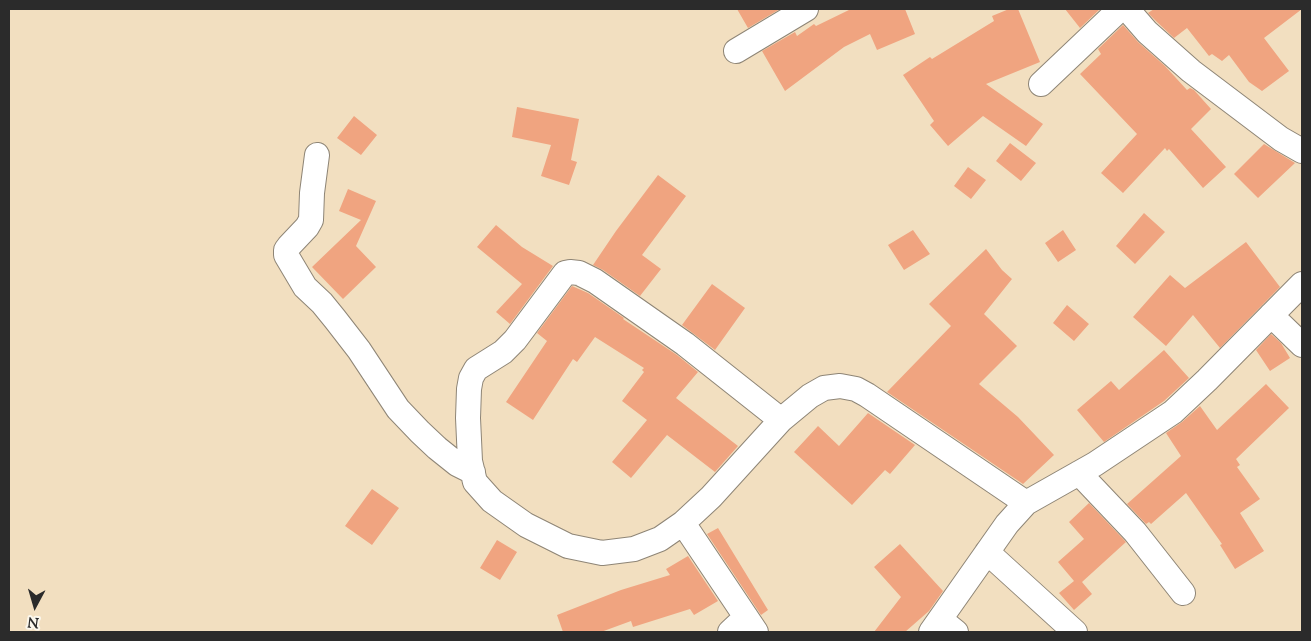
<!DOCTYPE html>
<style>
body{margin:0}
#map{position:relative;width:1311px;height:641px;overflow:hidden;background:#f2dfc0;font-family:"Sorts Mill Goudy",serif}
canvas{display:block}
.frame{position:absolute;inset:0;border:10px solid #2b2b2b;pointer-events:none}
.north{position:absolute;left:10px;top:581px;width:50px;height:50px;-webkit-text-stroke:4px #fbf7ec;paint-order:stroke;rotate:186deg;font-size:14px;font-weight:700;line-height:20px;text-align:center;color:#2b2b2b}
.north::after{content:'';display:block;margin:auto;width:18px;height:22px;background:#2b2b2b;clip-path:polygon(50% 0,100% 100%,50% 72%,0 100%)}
</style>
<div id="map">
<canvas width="1311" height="641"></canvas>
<div class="frame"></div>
<div class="north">N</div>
</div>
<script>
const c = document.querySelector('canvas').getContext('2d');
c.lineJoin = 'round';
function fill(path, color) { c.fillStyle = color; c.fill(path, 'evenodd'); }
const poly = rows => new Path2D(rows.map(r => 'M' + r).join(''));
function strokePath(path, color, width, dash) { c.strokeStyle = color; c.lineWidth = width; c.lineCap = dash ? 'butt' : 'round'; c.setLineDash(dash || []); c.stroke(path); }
const building = poly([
 [737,9,780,9,748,28],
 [851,9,905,9,915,34,877,50,870,34,844,47,785,91,762,51,795,32,797,36,814,24,816,26],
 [1009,9,1018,9,1040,62,986,84,1043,124,1026,146,983,116,948,146,930,125,934,121,903,75,930,57,932,59,994,21,992,16],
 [1065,9,1100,9,1080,28],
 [1154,9,1302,9,1264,38,1289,71,1262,91,1249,82,1229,55,1222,61,1212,54,1209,56,1187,28,1174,38,1157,22,1148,13],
 [1123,25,1138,42,1165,66,1187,90,1190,88,1194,90,1211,109,1191,129,1226,167,1203,188,1169,149,1167,151,1165,148,1123,193,1101,173,1137,134,1080,74,1101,54,1098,49],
 [517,107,579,119,571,160,577,162,569,185,541,176,551,145,512,137],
 [354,116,377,135,361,155,337,138],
 [1010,143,1036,163,1021,181,996,161],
 [1264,144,1295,163,1258,198,1234,174],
 [968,167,986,180,971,199,954,186],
 [658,175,686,196,642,255,661,269,640,296,603,270,593,265,616,231],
 [348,189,376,201,356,246,376,267,343,299,312,267,361,220,339,211],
 [1144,213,1165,232,1135,264,1116,246],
 [496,225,522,247,553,266,510,324,496,312,522,284,477,247],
 [913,230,930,254,904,270,888,245],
 [1063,230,1076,250,1058,262,1045,243],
 [1246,242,1280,287,1220,348,1193,315,1166,346,1133,317,1170,275,1185,288],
 [986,249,1002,270,1012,279,984,314,1017,346,979,384,1018,417,1054,455,1023,484,887,392,951,326,929,304],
 [712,284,745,308,715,350,682,325],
 [572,286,588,293,624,318,623,319,677,355,698,372,676,398,738,446,715,472,667,435,631,478,612,462,647,420,622,401,644,372,642,370,644,368,595,337,577,362,573,359,533,420,506,402,547,341,537,333],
 [1067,305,1089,324,1074,341,1053,323],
 [1271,334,1281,343,1290,358,1270,371,1256,350],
 [1164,350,1189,378,1164,401,1104,442,1077,410,1111,381,1119,390],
 [1266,384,1289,408,1236,459,1240,465,1237,467,1260,499,1240,513,1264,551,1235,569,1220,545,1222,544,1186,493,1151,524,1149,522,1146,524,1127,504,1181,456,1166,433,1182,422,1200,406,1217,430],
 [868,413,915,445,890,474,885,470,852,505,794,452,818,426,839,446],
 [372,489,399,508,372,545,345,526],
 [1089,503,1126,542,1082,582,1092,594,1074,610,1059,593,1074,581,1058,562,1084,539,1069,522],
 [718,528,768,610,761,615,707,534],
 [497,540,517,552,500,580,480,568],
 [900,544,943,591,929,611,905,632,874,632,901,597,874,567],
 [688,556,718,601,694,615,690,609,633,627,631,621,601,632,563,632,557,615,621,590,670,575,666,569]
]);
const minor = poly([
 [1127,9,1147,32,1191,71,1281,139,1302,151],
 [736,51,806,9],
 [1041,84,1120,9],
 [317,155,312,193,311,220,307,227,289,246,286,250,286,255,305,287,322,303,335,319,359,350,398,409,420,432,437,448,457,464,473,472],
 [1271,315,1302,345],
 [781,420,685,344,595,281,579,273,570,272,565,273,515,340,503,352,476,369,471,378,469,389,468,418,470,461,475,482,492,501,526,525,568,546,602,553,634,549,660,539,683,523,711,497,781,420,810,396,824,388,840,386,856,389,867,395,1026,503],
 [1079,473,1135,532,1183,593],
 [683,523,756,632],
 [987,552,1075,632],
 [940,619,956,632],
 [730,632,746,617],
 [931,632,1007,524,1026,503,1095,464,1173,412,1207,380,1302,284]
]);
fill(building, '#f0a480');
strokePath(minor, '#8e8576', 26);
strokePath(minor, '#fff', 24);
</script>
